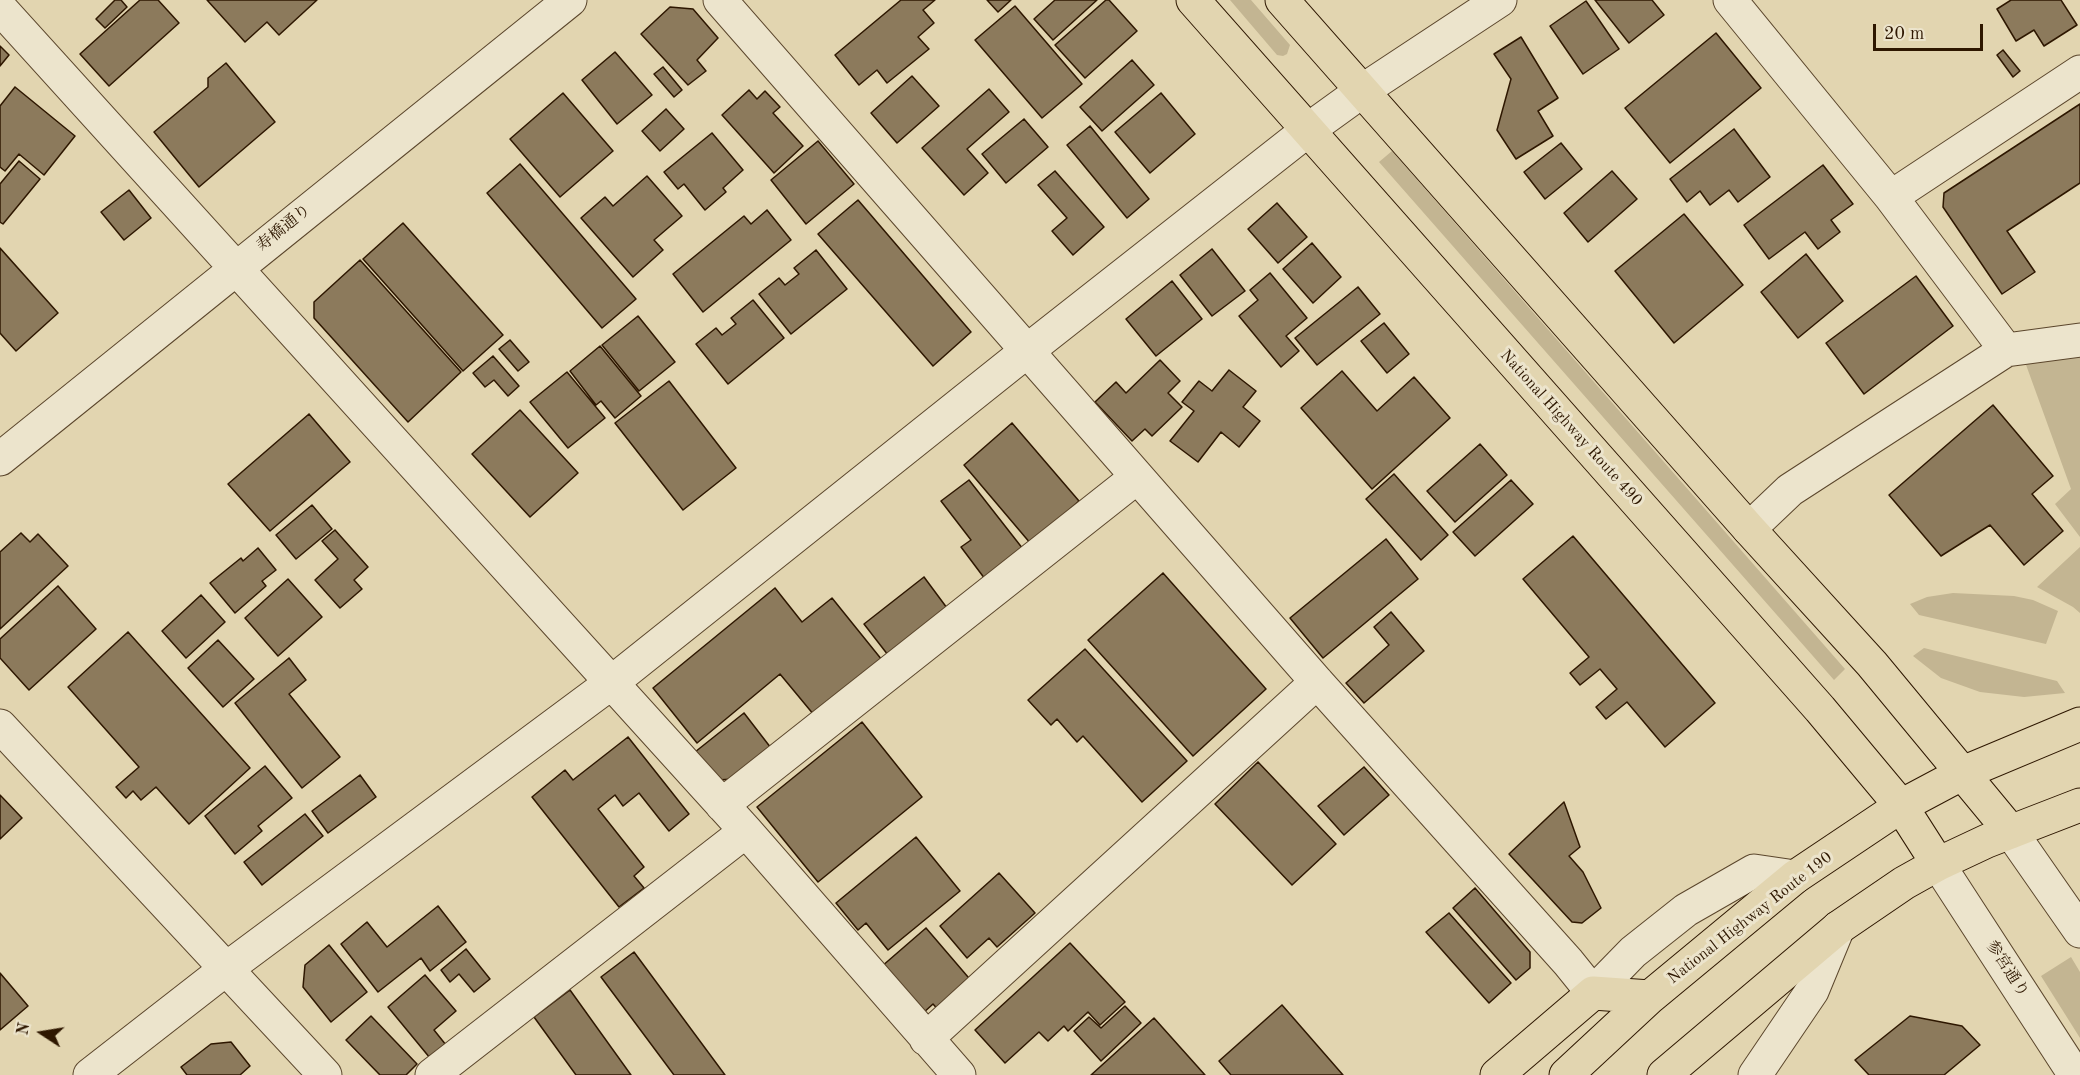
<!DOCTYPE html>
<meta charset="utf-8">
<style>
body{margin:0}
#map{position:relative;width:2080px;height:1075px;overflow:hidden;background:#e2d5b0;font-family:"Old Standard TT",serif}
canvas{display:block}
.north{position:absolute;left:12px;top:1003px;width:60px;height:60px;-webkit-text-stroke:4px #ece4cc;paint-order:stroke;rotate:282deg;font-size:16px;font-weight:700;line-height:24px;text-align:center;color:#2e1700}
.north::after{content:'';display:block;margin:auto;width:21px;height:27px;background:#2e1700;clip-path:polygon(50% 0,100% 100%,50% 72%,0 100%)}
.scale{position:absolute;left:1873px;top:24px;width:110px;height:27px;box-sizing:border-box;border:3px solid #2e1700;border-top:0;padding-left:8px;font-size:18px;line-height:21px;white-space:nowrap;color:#2e1700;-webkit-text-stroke:4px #ece4cc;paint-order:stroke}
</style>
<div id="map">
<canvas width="2080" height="1075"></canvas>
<div class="north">N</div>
<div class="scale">20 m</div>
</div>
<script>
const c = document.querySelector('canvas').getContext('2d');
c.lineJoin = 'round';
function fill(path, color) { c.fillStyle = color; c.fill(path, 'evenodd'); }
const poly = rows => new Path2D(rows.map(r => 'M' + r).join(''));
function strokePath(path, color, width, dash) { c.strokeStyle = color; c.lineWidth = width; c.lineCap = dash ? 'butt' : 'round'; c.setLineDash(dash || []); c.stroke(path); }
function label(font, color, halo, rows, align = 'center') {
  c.font = font + ' "Old Standard TT","Noto Serif JP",serif'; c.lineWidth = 6; c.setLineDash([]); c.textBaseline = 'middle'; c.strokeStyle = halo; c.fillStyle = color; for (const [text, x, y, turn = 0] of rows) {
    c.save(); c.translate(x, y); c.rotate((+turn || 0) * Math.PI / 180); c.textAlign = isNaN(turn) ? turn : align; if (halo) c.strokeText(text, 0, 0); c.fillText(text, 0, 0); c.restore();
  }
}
const green = poly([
 [1230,0,1251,0,1290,45,1287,54,1283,56,1277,55],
 [1392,151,1845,669,1834,680,1379,162],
 [2080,357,2080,537,2055,504,2071,489,2025,362],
 [2080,547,2080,613,2073,607,2037,587],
 [1953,593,2014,596,2033,600,2058,611,2046,644,1919,615,1910,604,1927,597],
 [1924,648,2057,681,2065,693,2024,697,1980,692,1941,678,1913,656],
 [2071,957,2080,972,2080,1038,2041,976]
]);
const building = poly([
 [115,0,121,0,127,7,105,28,96,19,115,0],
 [140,0,158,0,179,23,109,86,80,54,140,0],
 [207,0,317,0,279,35,267,22,245,42,207,0],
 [901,0,935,0,923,10,934,23,918,37,929,49,887,83,877,70,859,85,835,55,901,0],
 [987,0,1011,0,998,12,987,0],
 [1055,0,1097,0,1053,40,1034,19,1055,0],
 [1106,0,1109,0,1137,31,1085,78,1055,45,1106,0],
 [1595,0,1652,0,1664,15,1629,43,1595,0],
 [2011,0,2061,0,2077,25,2044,46,2034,30,2016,41,1997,9,2011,0],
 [1586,1,1619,49,1583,74,1550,26,1586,1],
 [1015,6,1082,84,1042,118,975,40,1015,6],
 [670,7,693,9,718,38,697,60,706,71,688,85,641,34,670,7],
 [1716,33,1761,88,1670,163,1625,108,1716,33],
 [1521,37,1558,98,1538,111,1553,136,1516,159,1497,130,1511,79,1494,54,1521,37],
 [0,46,9,55,0,66,0,46],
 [2003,50,2020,71,2013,77,1997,55,2003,50],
 [615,52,652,95,617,124,582,80,615,52],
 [1132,60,1154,85,1102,131,1080,107,1132,60],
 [226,63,275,122,199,187,154,132,208,87,208,78,226,63],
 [663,67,682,90,674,97,654,74,663,67],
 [912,76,939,106,897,143,871,113,912,76],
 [15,87,75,136,44,175,19,154,5,171,0,167,0,106,15,87],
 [989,89,1009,112,967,149,988,173,964,195,922,148,989,89],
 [749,90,757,99,765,91,780,107,773,113,803,146,774,173,722,115,749,90],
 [563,93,613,151,560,197,510,139,563,93],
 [1161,93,1195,134,1150,173,1115,132,1161,93],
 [2080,104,2080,183,2007,231,2035,272,2002,294,1943,207,1944,193,2080,104],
 [666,109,684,129,660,151,642,131,666,109],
 [1024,119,1048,147,1006,183,982,154,1024,119],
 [1090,126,1149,199,1127,218,1067,145,1090,126],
 [1734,129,1770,177,1738,202,1729,190,1710,205,1700,191,1687,202,1670,179,1734,129],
 [712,133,743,170,723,188,726,192,705,210,684,184,678,189,664,172,712,133],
 [818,141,854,184,806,224,771,180,818,141],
 [1561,143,1582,169,1545,199,1524,172,1561,143],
 [19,161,40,179,3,224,0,222,0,184,19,161],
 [520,164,636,299,602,328,487,193,520,164],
 [1823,165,1853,204,1831,220,1840,232,1818,249,1805,232,1769,259,1744,225,1823,165],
 [1055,171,1104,227,1073,255,1052,231,1067,218,1038,185,1055,171],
 [1612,171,1637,199,1588,242,1564,213,1612,171],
 [647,176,682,216,654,240,663,250,633,277,581,218,605,197,613,206,647,176],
 [129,190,151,218,124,240,101,212,129,190],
 [858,200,971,332,933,366,818,234,858,200],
 [1277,203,1307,237,1278,263,1248,229,1277,203],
 [767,210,791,240,703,312,673,274,744,216,751,224,767,210],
 [1684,214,1743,285,1674,343,1615,271,1684,214],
 [403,223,503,335,463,371,363,259,403,223],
 [1312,243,1341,277,1313,303,1283,269,1312,243],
 [0,248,58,313,16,351,0,333,0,248],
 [1212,249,1245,291,1212,316,1180,275,1212,249],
 [816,250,847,289,791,334,759,294,779,278,785,285,799,274,794,268,816,250],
 [1806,254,1843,301,1798,338,1761,292,1806,254],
 [360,260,461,372,408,422,314,318,314,302,360,260],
 [1270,273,1307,318,1286,336,1299,351,1281,367,1239,316,1258,300,1250,290,1270,273],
 [1916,276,1953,326,1864,394,1826,343,1916,276],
 [1172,281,1202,319,1156,356,1126,319,1172,281],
 [1358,287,1380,314,1317,365,1295,338,1358,287],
 [753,300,784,338,728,384,696,344,716,328,722,335,736,324,731,318,753,300],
 [638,316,675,362,639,391,602,345,638,316],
 [1384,323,1409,354,1387,373,1361,341,1384,323],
 [510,340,529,362,518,371,499,349,510,340],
 [600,346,641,396,615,418,601,401,596,405,570,371,600,346],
 [493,356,519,386,508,396,494,380,485,387,473,373,493,356],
 [1160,360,1180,381,1168,393,1182,407,1152,436,1145,429,1132,441,1095,402,1116,382,1126,393,1160,360],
 [1229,370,1256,391,1243,407,1260,421,1239,447,1221,432,1198,462,1170,441,1194,411,1182,402,1199,381,1212,391,1229,370],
 [1342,371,1377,411,1414,377,1450,418,1372,489,1301,408,1342,371],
 [567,372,605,418,568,448,530,402,567,372],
 [669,381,736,468,683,510,615,423,669,381],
 [1993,405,2053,476,2032,494,2063,531,2024,565,1990,525,1941,556,1889,495,1993,405],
 [520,410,578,473,530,517,472,454,520,410],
 [309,414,350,462,270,531,228,484,309,414],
 [1012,423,1079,501,1031,544,964,465,1012,423],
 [1480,444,1507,475,1455,522,1427,491,1480,444],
 [1394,474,1448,535,1421,560,1366,499,1394,474],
 [969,480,1023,549,985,579,961,547,971,540,941,501,969,480],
 [1511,480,1533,504,1475,556,1453,532,1511,480],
 [312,505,332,529,296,559,276,535,312,505],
 [335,530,368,567,354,580,362,589,340,608,315,580,338,559,322,541,335,530],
 [21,533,30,542,38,534,68,566,0,629,0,552,21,533],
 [1573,536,1715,703,1665,747,1627,702,1606,719,1596,707,1617,689,1600,669,1580,685,1570,673,1589,657,1523,579,1573,536],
 [1386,539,1418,579,1323,658,1290,618,1386,539],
 [258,548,276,570,262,581,266,586,235,613,210,583,241,558,243,561,258,548],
 [1163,573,1266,689,1193,756,1088,640,1163,573],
 [924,577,947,608,888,655,864,624,924,577],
 [288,579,322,617,278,656,245,618,288,579],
 [58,586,96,629,29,690,0,658,0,639,58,586],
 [775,588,802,622,832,598,882,660,814,715,780,674,697,743,653,688,775,588],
 [201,595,225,622,186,658,162,631,201,595],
 [1391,612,1424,651,1364,703,1346,683,1389,645,1374,627,1391,612],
 [128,632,250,768,189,824,156,787,141,800,133,791,126,798,116,787,139,767,68,687,128,632],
 [218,640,254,679,223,707,188,668,218,640],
 [1085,649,1187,761,1142,802,1083,736,1077,742,1057,719,1051,725,1028,700,1085,649],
 [289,658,306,680,289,694,340,757,302,788,235,703,289,658],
 [744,713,771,748,733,779,718,780,695,752,744,713],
 [862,722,922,797,818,882,757,807,862,722],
 [628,737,689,814,669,831,639,793,623,806,615,795,598,809,644,867,634,876,644,888,619,907,532,797,565,770,573,780,628,737],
 [1258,762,1336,844,1292,885,1215,804,1258,762],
 [265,766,292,798,258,826,262,831,235,854,205,816,265,766],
 [1364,767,1389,795,1344,835,1318,806,1364,767],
 [360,775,376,797,328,833,312,811,360,775],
 [0,795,22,818,0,839,0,795],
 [1564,802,1580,847,1569,856,1583,872,1601,908,1582,923,1572,922,1509,854,1564,802],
 [305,814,323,836,262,885,244,862,305,814],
 [916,837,960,891,888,950,866,923,858,930,836,903,916,837],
 [999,873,1035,913,997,947,989,938,967,958,940,926,999,873],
 [1475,888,1530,952,1530,968,1516,980,1453,908,1475,888],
 [438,906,466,942,430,971,421,958,378,992,341,944,367,922,387,947,438,906],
 [1449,913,1511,983,1489,1003,1426,932,1449,913],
 [926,928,974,984,941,1013,933,1004,922,1014,881,967,926,928],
 [1070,943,1125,1002,1100,1025,1088,1012,1068,1031,1064,1026,1048,1041,1039,1032,1005,1063,975,1030,1070,943],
 [329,945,367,992,331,1022,303,987,305,965,329,945],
 [466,949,490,979,474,992,459,974,450,982,441,970,466,949],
 [634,952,725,1075,674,1075,601,977,634,952],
 [0,973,28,1006,0,1030,0,973],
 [425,975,456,1011,434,1030,446,1045,430,1058,388,1007,425,975],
 [570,990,631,1075,576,1075,534,1017,570,990],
 [1282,1005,1343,1075,1231,1075,1219,1061,1282,1005],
 [1125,1006,1141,1023,1101,1061,1074,1031,1089,1017,1101,1028,1125,1006],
 [371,1016,417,1064,406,1075,380,1075,346,1040,371,1016],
 [1910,1016,1962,1026,1980,1045,1944,1075,1869,1075,1855,1060,1910,1016],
 [1154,1018,1205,1075,1091,1075,1154,1018],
 [231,1042,250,1066,240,1075,187,1075,181,1067,211,1044,231,1042]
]);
const minor = poly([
 [720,0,1317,682,1568,962,1593,993,1633,952,1686,910,1754,871,1795,877],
 [1730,0,1891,197,2006,350],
 [0,8,746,831,959,1075],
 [1891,197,2080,72],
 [0,459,570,0],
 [1749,529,1790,490,2006,350,2080,340],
 [0,726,325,1075],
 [722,805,1137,477],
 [2011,832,2080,931],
 [1938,864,2075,1075],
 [926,1039,1317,682],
 [90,1075,226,969,611,683,1027,351,1308,130,1362,91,1500,0],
 [432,1075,746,831],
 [1755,1075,1812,991,1838,928]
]);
const highway = poly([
 [1193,0,1820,709,1901,806,1938,864],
 [1282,0,1749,529,1872,664,2011,832],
 [1497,1075,1593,993,1650,997],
 [1566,1075,1650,997,1795,877,1901,806,1963,773,2080,724],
 [1664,1075,1838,928,1904,883,1938,864,1987,841,2080,805]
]);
const streetNames = [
 ["寿橋通り",284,228,-39],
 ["National Highway Route 490",1571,428,48],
 ["National Highway Route 190",1750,918,-38],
 ["参宮通り",2007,969,57]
];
fill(green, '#c3b592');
fill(building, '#8c7a5c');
strokePath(building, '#2e1700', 1.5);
strokePath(minor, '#5b462c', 35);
strokePath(highway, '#2e1700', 35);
strokePath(minor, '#ece4cc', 33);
strokePath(highway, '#e2d5b0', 33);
label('16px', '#2e1700', '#ece4cc', streetNames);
</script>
